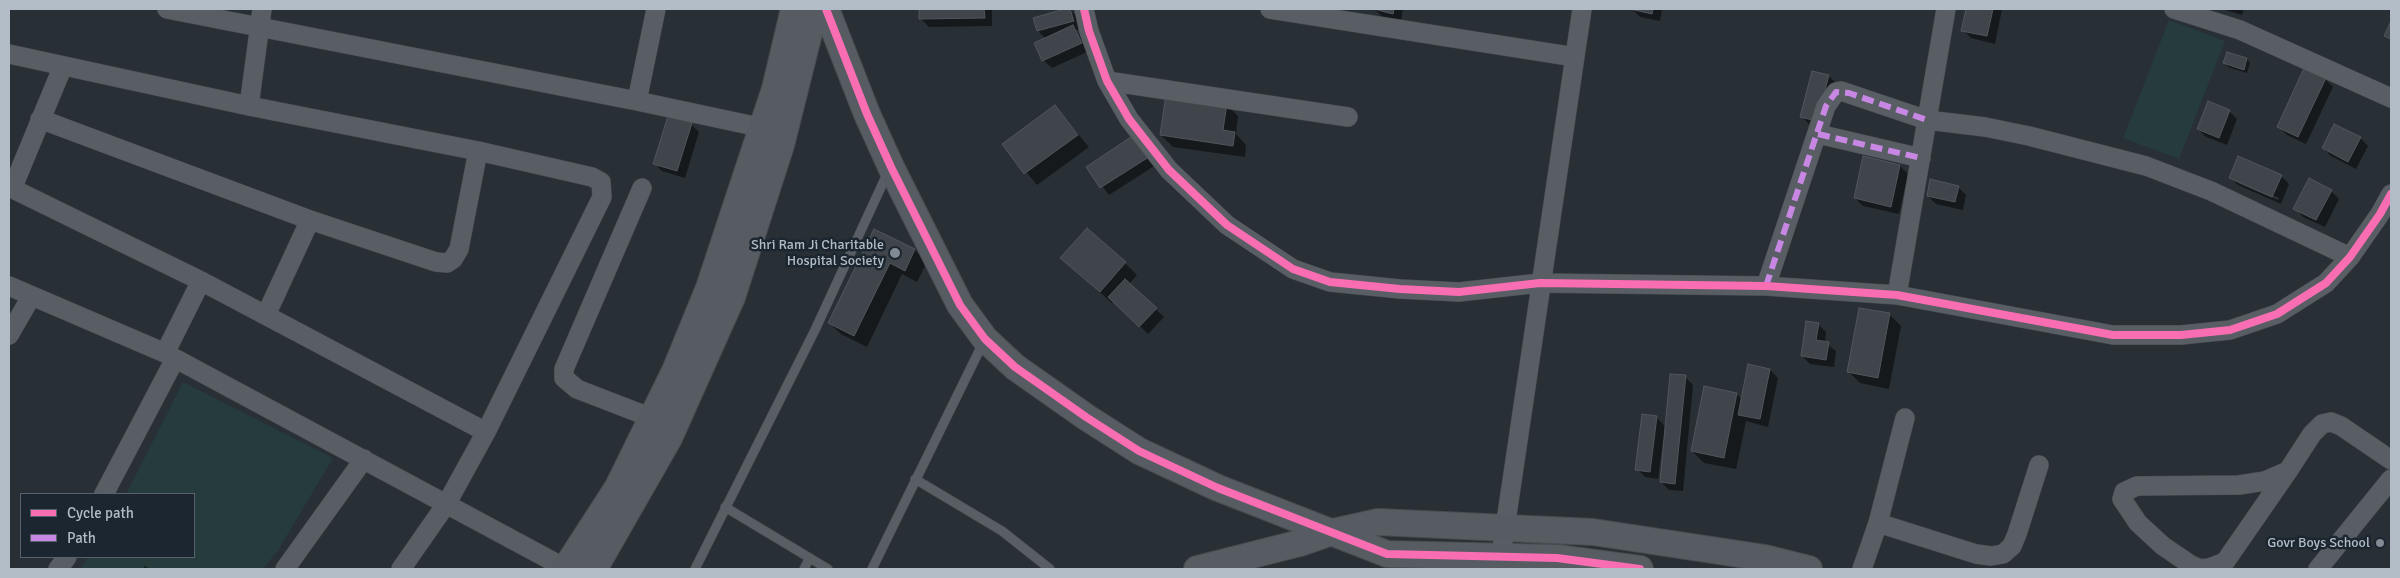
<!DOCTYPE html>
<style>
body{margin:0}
#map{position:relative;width:2400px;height:578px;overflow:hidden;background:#282f35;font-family:Signika,sans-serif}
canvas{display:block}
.frame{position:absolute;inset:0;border:10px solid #b2bcc6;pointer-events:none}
.legend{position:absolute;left:20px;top:493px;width:175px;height:65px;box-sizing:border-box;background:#1c2630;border:1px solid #58626c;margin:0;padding:6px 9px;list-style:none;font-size:15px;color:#b2bcc6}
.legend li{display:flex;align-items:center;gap:10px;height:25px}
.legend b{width:25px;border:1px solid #58626c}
</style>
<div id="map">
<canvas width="2400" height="578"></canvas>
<div class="frame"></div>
<ul class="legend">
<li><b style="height:6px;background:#f96db3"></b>Cycle path</li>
<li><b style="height:6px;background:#c787e3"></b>Path</li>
</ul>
</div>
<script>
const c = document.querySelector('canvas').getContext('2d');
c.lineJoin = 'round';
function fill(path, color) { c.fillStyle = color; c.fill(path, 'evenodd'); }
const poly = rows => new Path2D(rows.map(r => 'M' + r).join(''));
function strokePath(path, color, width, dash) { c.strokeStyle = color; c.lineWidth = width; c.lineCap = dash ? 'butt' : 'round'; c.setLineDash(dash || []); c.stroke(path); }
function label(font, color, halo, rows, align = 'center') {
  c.font = font + ' Signika,sans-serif'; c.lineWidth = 5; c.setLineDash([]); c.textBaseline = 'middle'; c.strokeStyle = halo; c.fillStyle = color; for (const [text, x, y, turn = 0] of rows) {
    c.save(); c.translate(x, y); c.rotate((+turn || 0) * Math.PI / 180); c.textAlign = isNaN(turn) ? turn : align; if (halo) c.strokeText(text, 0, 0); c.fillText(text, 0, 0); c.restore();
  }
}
const green = poly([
 [2169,20,2225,41,2179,159,2123,138],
 [183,382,333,458,279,549,263,569,80,569,88,557,194,557,194,494,126,494]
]);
const shadow = poly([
 [920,9,992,9,992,26,929,27,921,19],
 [1069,9,1077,17,1081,29,1076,30,1089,51,1052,68,1043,60,1035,43,1046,39,1038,31,1034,19],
 [1375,9,1403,9,1401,21,1383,18],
 [1632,9,1662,9,1660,21,1640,17],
 [1967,9,2002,9,1995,44,1971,38,1963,30],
 [2222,9,2244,9,2242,15],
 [2247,59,2250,63,2247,73,2228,67,2225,63],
 [1829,76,1837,84,1825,129,1809,124,1801,116],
 [2325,79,2333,87,2306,144,2287,135,2279,127],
 [1226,105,1238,116,1236,134,1246,145,1245,157,1173,147,1161,135],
 [1055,107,1089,147,1037,185,1004,145],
 [2229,111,2237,119,2227,145,2206,137,2198,129],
 [691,124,699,132,685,178,662,171,654,163],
 [1137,135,1159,163,1109,195,1088,167],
 [2360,138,2368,146,2356,169,2331,156,2323,148],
 [1900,166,1908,174,1899,214,1863,206,1855,198],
 [2281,176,2289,184,2281,204,2238,185,2230,177],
 [2238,180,2279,198,2278,200,2238,183],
 [1958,187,1966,195,1963,210,1936,204,1928,196],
 [2331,191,2339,199,2325,227,2303,217,2295,208],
 [875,231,915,250,927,262,917,282,902,274,867,347,841,334,829,323],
 [1125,263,1137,275,1129,284,1164,317,1148,334,1114,301,1112,303,1074,269],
 [1889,314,1901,326,1889,389,1860,383,1848,371],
 [1818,324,1826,332,1825,343,1836,351,1834,367,1810,364,1802,356],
 [1770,370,1778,378,1768,427,1746,421,1736,469,1704,463,1692,451,1737,394,1742,400],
 [1685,377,1693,385,1683,491,1669,490,1661,482],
 [1656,417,1665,426,1658,479,1645,477,1637,469],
 [145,566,150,569,142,569]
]);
const building = poly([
 [919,9,984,9,985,18,919,19,919,9],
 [1064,9,1070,9,1074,21,1037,31,1033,18,1064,9],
 [1374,9,1394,9,1393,14,1374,9],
 [1630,9,1653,9,1652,14,1630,9],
 [1966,9,1993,9,1987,36,1961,31,1966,9],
 [2391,21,2391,39,2384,36,2391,21],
 [1073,25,1082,43,1042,61,1034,43,1073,25],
 [2227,52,2247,58,2244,70,2223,63,2227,52],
 [2304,68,2326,78,2298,137,2277,127,2304,68],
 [1812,71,1829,75,1817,121,1800,117,1812,71],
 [1166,95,1227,103,1223,130,1235,132,1233,146,1160,135,1166,95],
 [2208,101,2230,110,2219,138,2197,129,2208,101],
 [1055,105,1078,135,1024,174,1002,144,1055,105],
 [668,116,692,123,677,171,653,164,668,116],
 [2334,124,2361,137,2348,162,2322,148,2334,124],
 [1137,133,1152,155,1100,188,1086,167,1137,133],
 [1863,156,1900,165,1891,207,1854,198,1863,156],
 [2238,156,2282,175,2272,197,2229,178,2238,156],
 [2309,178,2332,190,2316,220,2293,209,2309,178],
 [1930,179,1959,186,1955,202,1927,196,1930,179],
 [1087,228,1126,262,1100,292,1060,258,1087,228],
 [874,229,915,249,905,271,890,263,854,336,828,323,874,229],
 [1125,279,1157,308,1139,327,1108,297,1125,279],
 [1859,308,1890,313,1878,378,1847,372,1859,308],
 [1806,321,1819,323,1816,340,1829,342,1826,360,1801,356,1806,321],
 [1748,364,1770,369,1760,419,1738,415,1748,364],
 [1670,374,1686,375,1675,484,1660,482,1670,374],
 [1704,386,1737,393,1724,458,1691,451,1704,386],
 [1642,414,1657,416,1650,472,1635,470,1642,414]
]);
const lane = poly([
 [915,479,1002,531,1050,569],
 [725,507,828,569],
 [695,569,815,330,888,172],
 [804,569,809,559],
 [872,569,984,341]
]);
const street = poly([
 [167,9,637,101,773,130],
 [1084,9,1089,31,1107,81,1129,119,1169,170,1227,225,1293,269,1330,282,1400,289,1459,292,1540,283,1766,286,1897,295,2113,335,2181,335,2230,330,2277,314,2326,283,2350,257,2380,214,2391,194],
 [1270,9,1575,57],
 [2174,9,2240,30,2391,98],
 [9,54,249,106,478,151,592,177,601,182,602,197,486,432,447,503,401,569],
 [1107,81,1348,117],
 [637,101,656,9],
 [249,106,262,9],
 [40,119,310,220,436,262,447,263,453,259,459,249,478,151],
 [1818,134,1921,158],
 [9,187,201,281,486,432],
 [642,188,564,369,564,378,577,389,652,418],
 [12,189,63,66],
 [9,286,165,353,567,569],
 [1766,286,1826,106,1836,92,1841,91,1927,120,1985,127,2029,136,2146,166,2211,191,2350,257],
 [1897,295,1946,9],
 [266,315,310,220],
 [9,335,31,297],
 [165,353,201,281],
 [2288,471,2265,481,2239,485,2137,486,2124,492,2122,499,2138,523,2163,546,2191,565,2200,569,2209,568,2225,562,2288,471,2312,434,2322,424,2331,422,2341,426,2391,460],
 [104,494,175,359],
 [1878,523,1976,554,1991,556,2003,554,2012,546,2017,534,2039,465],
 [1501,555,1582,9],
 [58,569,67,557],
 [285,569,364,459],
 [1862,569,1878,523,1905,418],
 [2318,569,2391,479]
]);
const secondary = poly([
 [826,9,867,114,891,167,960,305,985,339,1015,367,1086,417,1139,451,1218,488,1387,554,1557,558,1640,569],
 [565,569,618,487,675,371,709,288,762,128,775,89,794,9],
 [594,569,669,438,732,297,781,145,815,9],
 [1197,569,1300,543,1329,533,1378,522,1593,532,1765,558,1809,569]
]);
const quiet = poly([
 [1818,134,1921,158],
 [1766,286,1826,106,1836,92,1849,93,1927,120]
]);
const cycleway = poly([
 [826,9,867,114,891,167,960,305,985,339,1015,367,1086,417,1139,451,1218,488,1387,554,1557,558,1640,569],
 [1084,9,1089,31,1107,81,1129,119,1169,170,1227,225,1293,269,1330,282,1400,289,1459,292,1540,283,1766,286,1897,295,2113,335,2181,335,2230,330,2277,314,2326,283,2350,257,2380,214,2391,194]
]);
const markers = [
 [895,253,6,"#828b93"],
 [2380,543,5,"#828b93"]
];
const poiNames = [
 ["Shri Ram Ji Charitable",884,245],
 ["Hospital Society",884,261],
 ["Govr Boys School",2370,543]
];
fill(green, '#263b3c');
fill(shadow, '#0007');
fill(building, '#3f454a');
strokePath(building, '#50565d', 1);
strokePath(lane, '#474b50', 10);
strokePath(street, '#474b50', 20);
strokePath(secondary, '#474b50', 28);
strokePath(lane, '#585e63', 9);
strokePath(street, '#585e63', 19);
strokePath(secondary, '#575c62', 26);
strokePath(quiet, '#c787e3', 6, [12, 6]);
strokePath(cycleway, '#f96db3', 8);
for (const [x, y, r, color] of markers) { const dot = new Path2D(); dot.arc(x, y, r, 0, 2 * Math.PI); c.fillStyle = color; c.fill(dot); strokePath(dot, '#1c2630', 2); }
label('14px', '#b2bcc6', '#1c2630', poiNames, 'right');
</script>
